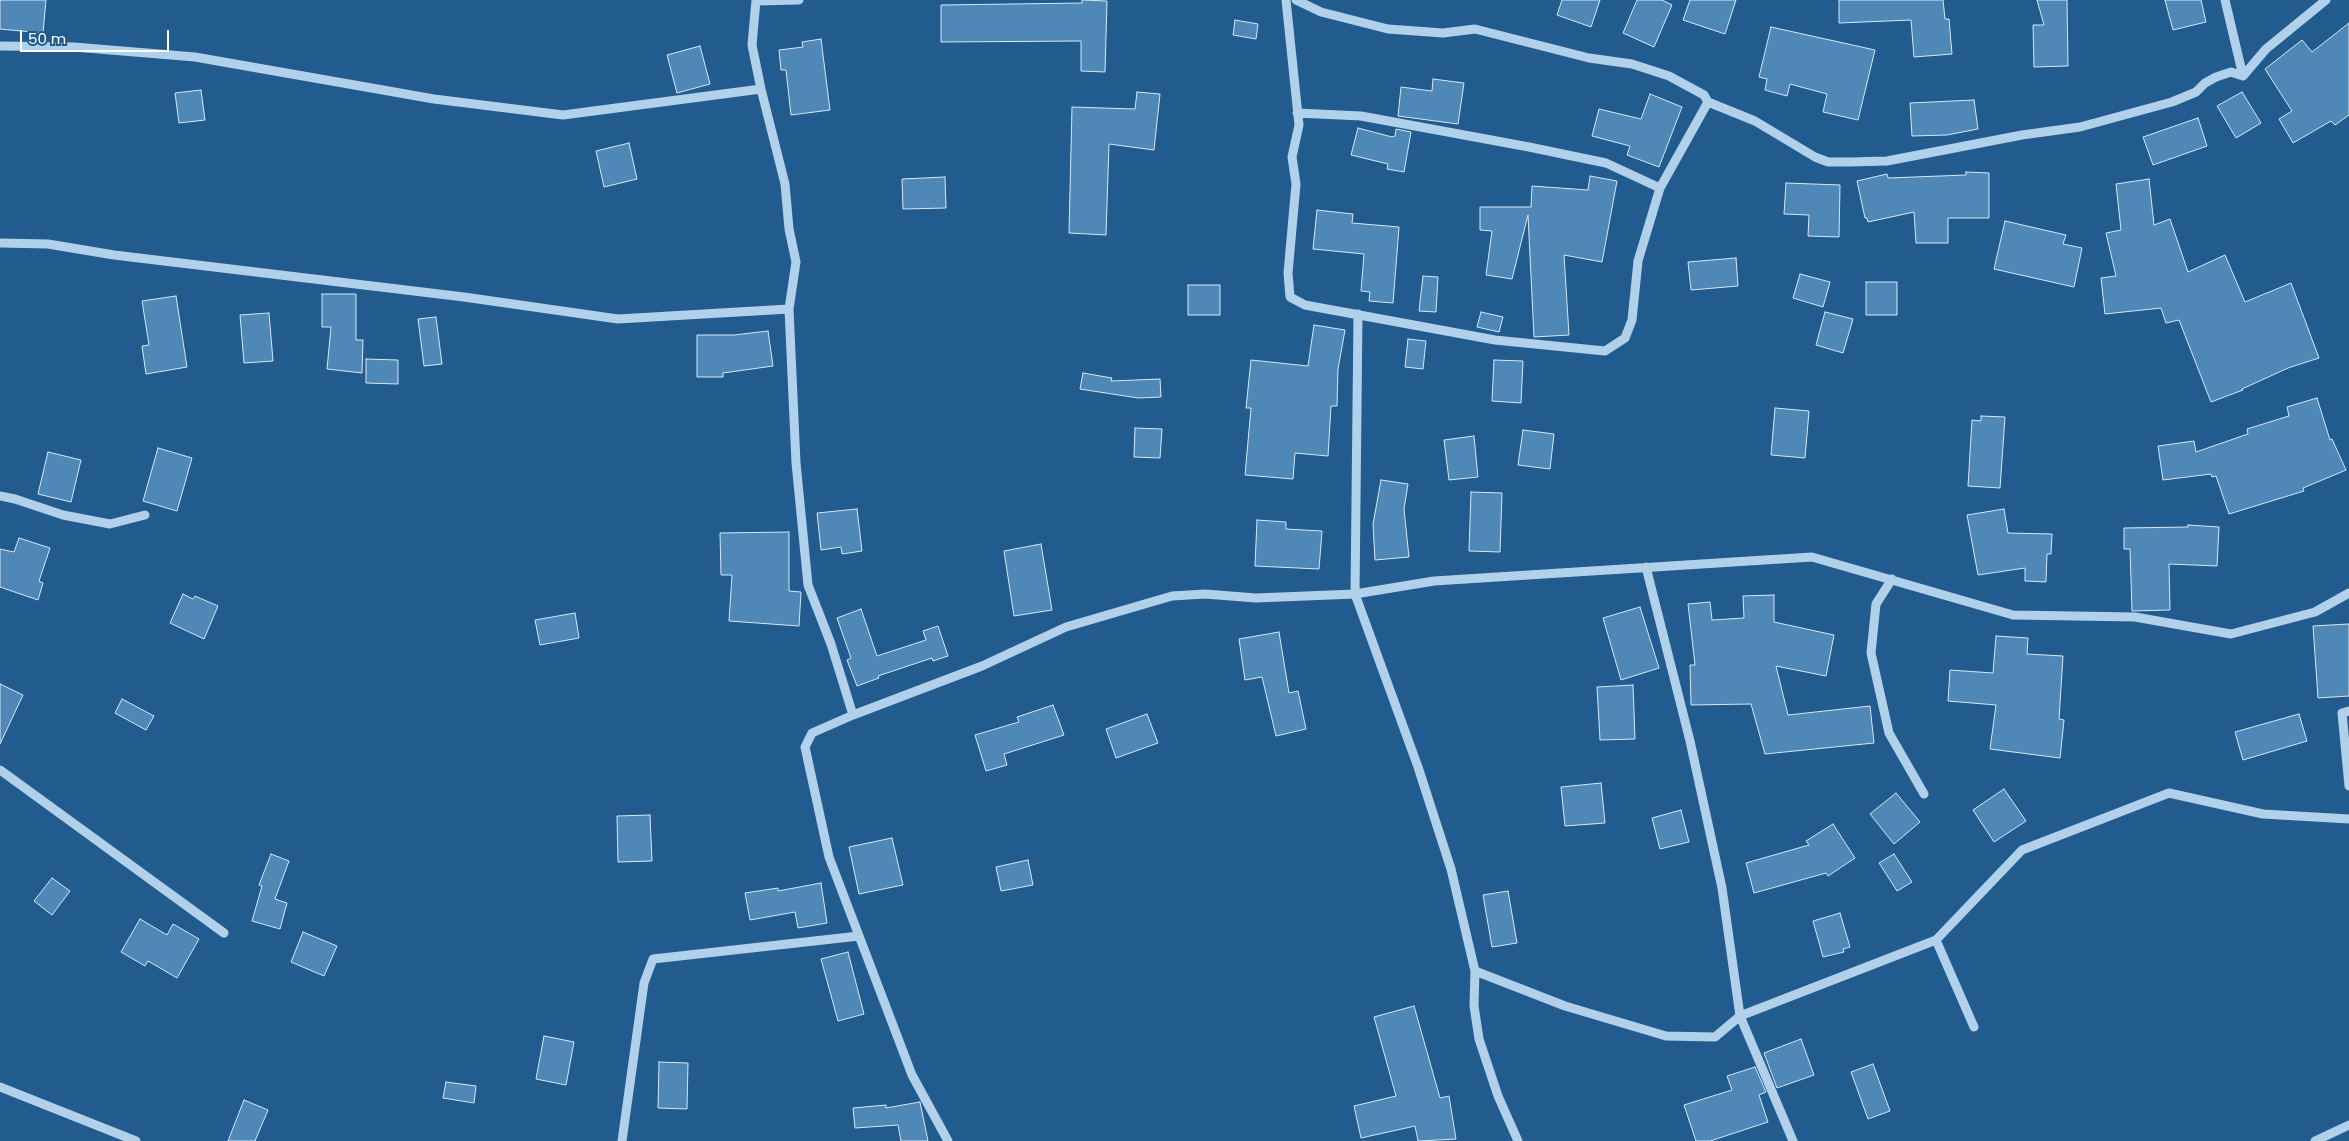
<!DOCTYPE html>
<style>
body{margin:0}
#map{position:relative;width:2349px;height:1141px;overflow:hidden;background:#225b8d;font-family:Poppins,sans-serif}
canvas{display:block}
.scale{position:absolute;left:20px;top:30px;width:149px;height:22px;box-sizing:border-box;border:2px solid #fff;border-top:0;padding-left:6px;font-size:15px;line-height:18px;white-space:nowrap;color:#fff;-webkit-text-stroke:4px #225b8d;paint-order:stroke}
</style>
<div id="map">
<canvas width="2349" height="1141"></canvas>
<div class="scale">50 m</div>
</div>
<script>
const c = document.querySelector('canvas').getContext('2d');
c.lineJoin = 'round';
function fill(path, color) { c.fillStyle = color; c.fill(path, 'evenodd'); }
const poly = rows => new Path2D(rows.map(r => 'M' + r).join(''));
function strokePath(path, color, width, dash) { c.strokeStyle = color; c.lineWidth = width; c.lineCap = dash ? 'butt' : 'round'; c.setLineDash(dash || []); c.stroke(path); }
const building = poly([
 [0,0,46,0,43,33,0,29,0,0],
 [1082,0,1107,1,1105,72,1081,71,1081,41,941,42,941,5,1082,3,1082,0],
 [1562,0,1600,0,1591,27,1557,15,1562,0],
 [1637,0,1662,0,1672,5,1654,47,1623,33,1637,0],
 [1690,0,1736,0,1725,34,1683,20,1690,0],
 [1839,0,1943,0,1945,19,1949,19,1952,54,1914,57,1911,20,1839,23,1839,0],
 [2037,0,2067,0,2068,66,2034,67,2033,25,2044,25,2037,0],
 [2165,0,2201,0,2206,22,2173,30,2165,0],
 [1235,20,1258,24,1256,39,1233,35,1235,20],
 [2349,23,2349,115,2335,125,2331,121,2293,143,2279,119,2292,111,2265,69,2302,40,2312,52,2349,23],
 [1771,27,1875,50,1858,120,1823,112,1827,94,1790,84,1787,96,1765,90,1767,79,1759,77,1771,27],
 [821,39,830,110,791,115,786,70,781,70,779,50,803,47,802,42,821,39],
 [700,46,710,84,677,93,667,55,700,46],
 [1433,79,1464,83,1458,124,1398,116,1401,87,1432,91,1433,79],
 [201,90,205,120,179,123,175,93,201,90],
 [1137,92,1160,94,1154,150,1109,144,1106,235,1069,233,1072,107,1135,109,1137,92],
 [2242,92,2261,123,2236,138,2217,106,2242,92],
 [1650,94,1682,107,1659,167,1627,155,1630,146,1592,136,1599,109,1641,119,1650,94],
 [1974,100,1978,129,1947,135,1912,136,1910,103,1974,100],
 [2198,118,2207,146,2153,165,2143,137,2198,118],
 [1358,128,1392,137,1395,136,1396,129,1411,132,1404,172,1387,169,1388,164,1351,155,1358,128],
 [629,143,637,179,604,187,596,151,629,143],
 [1966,172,1989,173,1989,218,1948,218,1948,243,1916,243,1914,212,1868,222,1867,218,1865,218,1857,181,1887,174,1888,178,1966,175,1966,172],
 [1590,176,1617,181,1602,262,1564,255,1569,335,1534,337,1528,215,1512,279,1486,275,1492,231,1480,230,1480,207,1531,207,1532,186,1588,190,1590,176],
 [945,177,946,208,903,209,902,179,945,177],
 [2149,179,2154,225,2170,219,2188,272,2225,255,2245,302,2291,283,2319,358,2288,368,2242,389,2243,390,2211,402,2179,320,2166,323,2161,308,2105,314,2101,278,2116,276,2106,233,2121,230,2116,184,2149,179],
 [1786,183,1840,185,1839,237,1808,236,1809,215,1784,214,1786,183],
 [1317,210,1353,214,1352,223,1399,227,1393,303,1369,301,1370,292,1361,291,1364,254,1313,249,1317,210],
 [2005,221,2066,235,2063,244,2082,248,2074,287,1994,269,2005,221],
 [1736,258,1738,286,1691,290,1688,262,1736,258],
 [1800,274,1830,282,1823,307,1793,298,1800,274],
 [1423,276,1438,277,1436,312,1419,311,1423,276],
 [1866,282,1897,282,1897,315,1866,315,1866,282],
 [1188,285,1220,285,1220,315,1188,315,1188,285],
 [322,294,356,294,356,340,363,340,362,373,327,369,331,327,322,327,322,294],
 [176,296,187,367,146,374,142,346,149,345,142,301,176,296],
 [1481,312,1503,317,1499,332,1477,327,1481,312],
 [1825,312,1853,319,1843,353,1816,345,1825,312],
 [269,313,273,361,244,363,240,315,269,313],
 [436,317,442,364,424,366,418,319,436,317],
 [1314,325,1345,330,1338,369,1337,406,1331,406,1328,456,1295,453,1293,479,1245,475,1251,408,1246,408,1251,360,1308,366,1314,325],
 [768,331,773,366,723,373,723,377,697,377,697,335,734,335,768,331],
 [1408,339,1426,341,1423,369,1405,367,1408,339],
 [366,359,398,360,398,384,366,383,366,359],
 [1494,360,1523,361,1521,403,1492,401,1494,360],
 [1083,373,1112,378,1111,381,1160,379,1161,397,1138,398,1080,389,1083,373],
 [2317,398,2330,440,2332,439,2346,470,2303,488,2304,491,2229,514,2216,476,2212,477,2211,474,2163,480,2158,446,2194,441,2196,452,2248,434,2247,429,2289,416,2287,407,2317,398],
 [1775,408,1809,411,1805,458,1771,455,1775,408],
 [1981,416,2005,417,2000,488,1968,486,1972,420,1981,421,1981,416],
 [1135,428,1162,429,1160,458,1134,457,1135,428],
 [1523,430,1554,434,1550,469,1518,465,1523,430],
 [1474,436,1478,477,1449,480,1444,440,1474,436],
 [158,448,192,458,177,511,143,501,158,448],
 [48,452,81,460,71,502,38,494,48,452],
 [1381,480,1408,484,1404,509,1409,557,1375,560,1373,524,1381,480],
 [1471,492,1502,493,1500,552,1469,551,1471,492],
 [857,509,862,551,842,554,841,547,821,550,817,513,857,509],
 [2004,509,2008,533,2052,534,2051,554,2047,554,2046,582,2025,581,2025,568,1978,575,1967,515,2004,509],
 [1257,520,1286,522,1286,529,1322,531,1319,569,1255,566,1257,520],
 [2188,525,2219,527,2217,566,2169,564,2170,610,2132,611,2130,549,2124,549,2124,528,2188,527,2188,525],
 [789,532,789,591,801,592,799,626,729,621,732,575,721,575,720,533,789,532],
 [19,538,50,548,39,581,43,583,38,600,0,587,0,549,14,552,19,538],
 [1041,544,1052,610,1014,616,1004,551,1041,544],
 [183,594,193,599,195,596,218,606,204,639,170,623,183,594],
 [1774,595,1774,622,1834,635,1826,676,1776,666,1788,715,1870,706,1874,743,1765,754,1751,704,1691,705,1690,665,1695,665,1688,604,1710,602,1712,620,1744,618,1743,596,1774,595],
 [1640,607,1659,668,1621,680,1603,618,1640,607],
 [861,609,877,656,926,640,923,631,938,626,948,656,933,661,932,658,878,676,879,678,857,686,847,660,851,658,837,618,861,609],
 [575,613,579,638,540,645,535,620,575,613],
 [2349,624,2349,696,2318,698,2313,626,2349,624],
 [1279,632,1289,693,1298,691,1306,729,1276,736,1262,677,1245,680,1239,639,1279,632],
 [1996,636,2028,638,2027,654,2063,656,2059,719,2064,720,2060,758,1990,749,1996,705,1948,701,1950,670,1993,673,1996,636],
 [0,684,23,695,0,744,0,684],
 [1633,685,1635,739,1600,740,1597,687,1633,685],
 [122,699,154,716,146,730,115,713,122,699],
 [1053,705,1064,735,1004,754,1007,765,986,771,975,735,1019,722,1017,717,1053,705],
 [1147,714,1158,743,1116,758,1106,729,1147,714],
 [2299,714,2307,741,2243,760,2235,732,2299,714],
 [1601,783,1605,823,1565,826,1561,787,1601,783],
 [2004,789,2026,821,1994,842,1973,810,2004,789],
 [1896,793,1920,822,1894,844,1870,814,1896,793],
 [1681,810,1689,842,1660,849,1652,818,1681,810],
 [650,815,652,861,618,862,617,816,650,815],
 [1833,824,1855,858,1828,876,1826,873,1754,893,1746,863,1809,845,1806,841,1833,824],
 [892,838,903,885,859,894,849,847,892,838],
 [271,854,289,861,275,899,287,903,280,929,252,921,262,886,259,885,271,854],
 [1894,854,1912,882,1897,891,1879,863,1894,854],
 [1028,860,1033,885,1001,891,996,867,1028,860],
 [52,878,70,891,52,915,34,901,52,878],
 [821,883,827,923,798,928,795,912,750,920,745,893,778,888,778,891,821,883],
 [1508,891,1517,943,1492,947,1483,895,1508,891],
 [1840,913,1850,947,1843,949,1844,952,1823,957,1813,921,1840,913],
 [140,919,167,935,173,924,199,939,177,978,148,961,145,966,121,952,140,919],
 [303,932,337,946,324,976,291,962,303,932],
 [848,952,864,1014,838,1021,821,959,848,952],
 [1414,1006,1440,1098,1449,1096,1456,1139,1418,1141,1415,1126,1361,1138,1354,1106,1396,1096,1374,1017,1414,1006],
 [544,1036,574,1042,566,1085,536,1079,544,1036],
 [1801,1039,1814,1075,1777,1088,1764,1053,1801,1039],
 [659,1062,688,1063,687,1109,658,1108,659,1062],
 [1873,1064,1890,1111,1868,1119,1851,1072,1873,1064],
 [1755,1067,1766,1092,1759,1095,1768,1122,1710,1141,1696,1141,1684,1105,1732,1090,1727,1076,1755,1067],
 [446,1082,476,1086,474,1103,443,1098,446,1082],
 [244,1100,268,1110,255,1141,228,1141,244,1100],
 [920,1102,928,1141,901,1141,898,1125,855,1128,853,1108,886,1105,886,1108,920,1102]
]);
const minor = poly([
 [756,0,752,45,761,89,785,184,789,229,796,262,789,309,796,463,808,585,831,644,853,715],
 [1286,0,1299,125,1292,157,1296,184,1288,273,1290,297,1305,305,1495,340,1605,351,1625,338,1632,320,1638,261,1660,188,1708,102],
 [1296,0,1321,12,1388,29,1443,33,1475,29,1589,58,1632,64,1669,76,1704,95,1708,102,1755,121,1815,157,1828,162,1850,162,1887,161,2022,135,2080,127,2172,102,2196,92,2205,83,2216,77,2231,72,2243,76,2266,49,2326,0],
 [2225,0,2243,76],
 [756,1,799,0],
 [0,46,74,47,195,57,434,99,563,115,761,89],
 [1297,113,1361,116,1529,147,1606,163,1660,188],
 [0,243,48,244,114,255,464,297,618,319,789,309],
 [1358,314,1355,594,1418,767,1451,869,1475,971,1474,1006,1479,1039,1498,1096,1518,1141],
 [0,496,15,499,63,515,110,524,145,515],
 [1892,579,1876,604,1871,653,1889,733,1924,794],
 [2349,711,2342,713,2349,786],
 [0,770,224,933],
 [1936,940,1974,1027],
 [1475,971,1565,1006,1666,1036,1715,1037,1740,1016,1722,888,1690,741,1646,567],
 [0,1087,136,1141],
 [622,1141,644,983,653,959,859,936],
 [948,1141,912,1075,829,857,805,747,812,733,853,715,982,666,1066,627,1172,596,1205,594,1256,598,1355,594,1434,581,1812,557,2013,615,2135,617,2231,634,2315,612,2349,593],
 [1793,1141,1740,1016,1936,940,2022,850,2169,793,2263,814,2349,819],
 [2315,1141,2349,1125]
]);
fill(building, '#4f87b6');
strokePath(building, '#d6e9f8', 1);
strokePath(minor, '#b1d1eb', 9);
</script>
